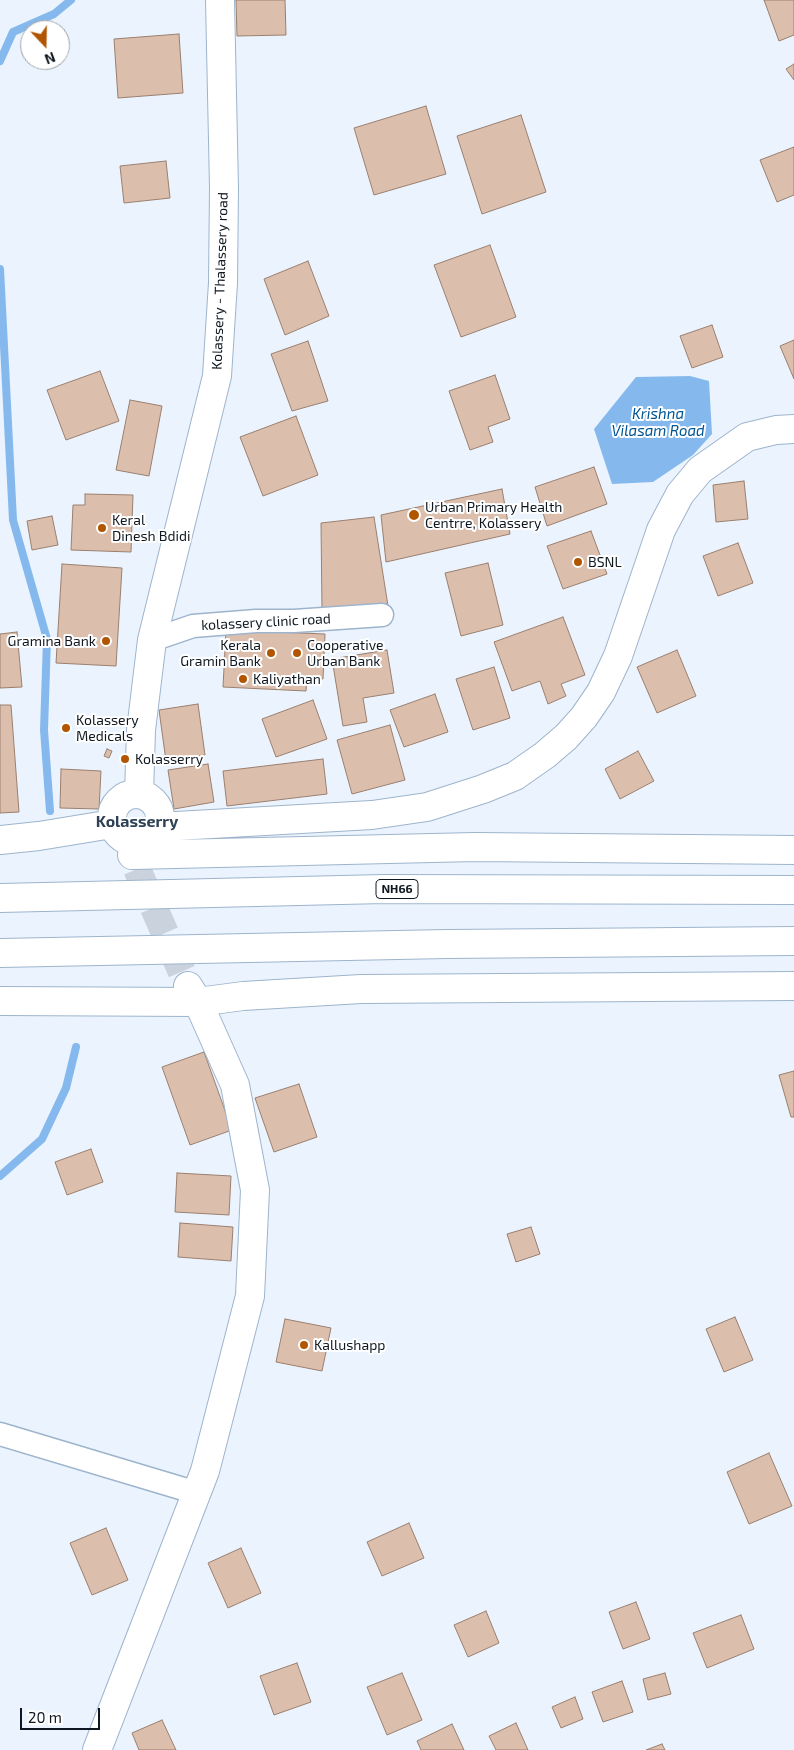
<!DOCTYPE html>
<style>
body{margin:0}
#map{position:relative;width:794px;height:1750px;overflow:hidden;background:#ebf4fe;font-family:"Exo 2",sans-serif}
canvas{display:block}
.north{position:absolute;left:20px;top:20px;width:50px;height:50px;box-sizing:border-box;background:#fff;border:1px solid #9fa3a6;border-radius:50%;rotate:159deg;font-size:14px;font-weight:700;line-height:20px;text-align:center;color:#0f1820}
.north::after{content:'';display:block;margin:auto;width:18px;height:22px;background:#b25500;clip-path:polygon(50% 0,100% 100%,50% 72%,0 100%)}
.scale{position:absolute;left:20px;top:1708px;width:80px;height:22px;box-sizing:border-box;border:2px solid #0f1820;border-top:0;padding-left:6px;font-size:15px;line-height:18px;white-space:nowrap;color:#0f1820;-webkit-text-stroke:4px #fff;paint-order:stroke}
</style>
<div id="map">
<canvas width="794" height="1750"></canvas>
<div class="north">N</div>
<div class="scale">20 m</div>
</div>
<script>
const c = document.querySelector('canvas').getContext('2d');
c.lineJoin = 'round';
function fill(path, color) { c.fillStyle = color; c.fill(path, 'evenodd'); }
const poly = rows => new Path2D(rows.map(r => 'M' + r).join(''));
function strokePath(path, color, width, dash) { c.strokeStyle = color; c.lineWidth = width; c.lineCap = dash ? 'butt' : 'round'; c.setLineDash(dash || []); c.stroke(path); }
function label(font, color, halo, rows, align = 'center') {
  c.font = font + ' "Exo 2",sans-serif'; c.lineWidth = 4; c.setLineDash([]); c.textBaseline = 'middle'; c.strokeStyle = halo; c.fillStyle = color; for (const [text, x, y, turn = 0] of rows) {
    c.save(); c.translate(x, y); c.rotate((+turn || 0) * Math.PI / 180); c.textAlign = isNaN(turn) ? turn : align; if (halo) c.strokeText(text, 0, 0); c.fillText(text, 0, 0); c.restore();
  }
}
const water = poly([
 [690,376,709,381,712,434,693,455,653,482,612,484,594,429,636,377]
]);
const stream = poly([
 [0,61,13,32,54,14,71,0],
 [0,269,13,520,47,639,44,730,50,811],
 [0,1176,42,1139,66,1088,76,1047]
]);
const building = poly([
 [236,0,285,0,286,35,237,36,236,0],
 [764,0,794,0,794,35,779,41,764,0],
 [179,34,183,93,118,98,114,39,179,34],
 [794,64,794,80,786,69,794,64],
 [426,106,446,174,374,195,354,128,426,106],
 [521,115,546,192,482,214,457,136,521,115],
 [794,147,794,195,777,202,760,160,794,147],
 [166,161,170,198,124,203,120,166,166,161],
 [490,245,516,317,461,337,434,265,490,245],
 [308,261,329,316,285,335,264,279,308,261],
 [712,325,723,357,692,368,680,336,712,325],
 [794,340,794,379,780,346,794,340],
 [308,341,328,401,292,411,271,354,308,341],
 [100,371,119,421,66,440,47,390,100,371],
 [495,375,510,419,488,427,493,442,470,450,449,391,495,375],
 [130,400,162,406,149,476,116,470,130,400],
 [296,416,318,475,263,496,240,437,296,416],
 [594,467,607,504,547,526,535,487,594,467],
 [744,481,748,519,716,522,713,485,744,481],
 [502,489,510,534,386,562,381,515,502,489],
 [85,494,133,495,131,552,71,550,73,505,85,505,85,494],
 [52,516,58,545,32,550,27,521,52,516],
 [374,517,388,606,322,610,321,523,374,517],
 [591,531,607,574,563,589,547,546,591,531],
 [738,543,753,583,718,596,703,556,738,543],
 [488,563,503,625,461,636,445,573,488,563],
 [62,564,122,568,116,666,56,663,62,564],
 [563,617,585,675,561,684,566,696,548,704,540,681,512,691,494,642,563,617],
 [226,630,325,634,323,679,307,678,306,691,223,687,226,630],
 [17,632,22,687,0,688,0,634,17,632],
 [387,650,394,693,363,698,367,722,343,726,332,659,387,650],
 [677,650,696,696,657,713,637,667,677,650],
 [494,667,510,718,473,730,456,679,494,667],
 [435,694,448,732,404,747,390,710,435,694],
 [313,700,327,739,276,757,262,719,313,700],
 [198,704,205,755,166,761,159,710,198,704],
 [0,705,11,705,19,812,0,813,0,705],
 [390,725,405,780,352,794,337,740,390,725],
 [107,749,112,751,109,758,104,756,107,749],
 [638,751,654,781,620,799,605,769,638,751],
 [323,759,327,794,227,806,223,771,323,759],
 [208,764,214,802,174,809,168,770,208,764],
 [61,769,101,771,99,809,60,808,61,769],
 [204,1052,232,1130,190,1145,162,1067,204,1052],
 [794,1071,794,1117,791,1117,779,1075,794,1071],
 [299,1084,317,1137,274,1152,255,1098,299,1084],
 [91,1149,103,1182,67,1195,55,1162,91,1149],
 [177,1173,231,1176,229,1215,175,1212,177,1173],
 [180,1223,233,1227,231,1261,178,1257,180,1223],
 [531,1227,540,1254,516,1262,507,1234,531,1227],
 [735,1317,753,1360,724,1372,706,1329,735,1317],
 [285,1319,331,1328,322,1371,276,1362,285,1319],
 [769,1453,792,1506,749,1524,727,1472,769,1453],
 [409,1523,424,1558,382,1576,367,1542,409,1523],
 [106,1528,128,1580,92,1595,70,1543,106,1528],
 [241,1548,261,1593,228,1608,208,1563,241,1548],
 [636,1602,650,1639,623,1649,609,1612,636,1602],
 [486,1611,499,1643,468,1657,454,1625,486,1611],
 [741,1615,754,1649,707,1668,693,1633,741,1615],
 [297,1663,311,1702,274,1715,260,1676,297,1663],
 [402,1673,422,1720,387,1735,367,1687,402,1673],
 [665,1673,671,1694,648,1700,643,1679,665,1673],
 [622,1681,633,1712,603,1722,592,1692,622,1681],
 [575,1697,583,1719,561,1728,552,1707,575,1697],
 [162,1720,176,1750,139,1750,132,1733,162,1720],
 [516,1723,528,1750,496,1750,489,1736,516,1723],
 [452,1724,464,1750,421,1750,417,1741,452,1724],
 [662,1744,665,1750,646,1750,662,1744]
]);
const secondaryTunnel = poly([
 [137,869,188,986]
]);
const street = poly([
 [152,640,193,626,256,621,294,621,382,615],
 [0,1434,197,1493]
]);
const secondary = poly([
 '112 818a24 24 0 1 1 48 0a24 24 0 1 1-48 0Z',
 [139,794,141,730,152,640,217,376,223,283,224,188,220,0],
 [158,827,372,815,427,807,483,789,515,776,545,755,566,737,584,717,601,692,618,656,661,530,680,494,700,470,747,437,776,430,794,429],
 [0,840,39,836,112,824],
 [132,855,475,847,794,850],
 [0,1001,198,1002,243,996,361,989,794,986],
 [97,1750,205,1471,250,1296,255,1190,235,1085,198,1002,188,986]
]);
const highway = poly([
 [0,898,384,889,794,890],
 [0,953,447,944,794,941]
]);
const markers = [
 [414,515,6,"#b25500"],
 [102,528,5,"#b25500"],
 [578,562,5,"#b25500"],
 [106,641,5,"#b25500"],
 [271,653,5,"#b25500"],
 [297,653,5,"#b25500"],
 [243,679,5,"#b25500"],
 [66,728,5,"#b25500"],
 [125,759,5,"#b25500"],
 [304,1345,5,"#b25500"]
];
const shields = [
 [397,889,42]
];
const shieldNames = [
 ["NH66",397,889]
];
const streetNames = [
 ["Kolassery - Thalassery road",220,281,-88],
 ["kolassery clinic road",266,622,-3]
];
const poiNames = [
 ["Urban Primary Health",425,507],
 ["Centrre, Kolassery",425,523],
 ["Keral",112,520],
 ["Dinesh Bdidi",112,536],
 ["BSNL",588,562],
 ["Gramina Bank",96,641,"right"],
 ["Kerala",261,645,"right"],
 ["Gramin Bank",261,661,"right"],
 ["Cooperative",307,645],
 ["Urban Bank",307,661],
 ["Kaliyathan",253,679],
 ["Kolassery",76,720],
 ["Medicals",76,736],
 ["Kolasserry",135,759],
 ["Kallushapp",314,1345]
];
const waterNames = [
 ["Krishna",658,414],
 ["Vilasam Road",658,431]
];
const quarterNames = [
 ["Kolasserry",137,822]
];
fill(water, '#85b9ed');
strokePath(stream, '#85b9ed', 8);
fill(building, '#dcbead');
strokePath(building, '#9a7f6e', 1);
strokePath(secondaryTunnel, '#cad3dd', 28, [28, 14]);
strokePath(street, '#9db4cc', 25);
strokePath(secondary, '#9db4cc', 30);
strokePath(highway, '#9db4cc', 30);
strokePath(street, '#fff', 22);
strokePath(secondary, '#fff', 28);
strokePath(highway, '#fff', 28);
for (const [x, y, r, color] of markers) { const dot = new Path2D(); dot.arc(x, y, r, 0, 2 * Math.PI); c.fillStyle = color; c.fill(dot); strokePath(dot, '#fff', 2); }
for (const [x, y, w] of shields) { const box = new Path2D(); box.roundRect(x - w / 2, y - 9.5, w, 19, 4); c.fillStyle = '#fff'; c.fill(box); strokePath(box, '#0f1820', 1); }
label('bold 12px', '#0f1820', null, shieldNames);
label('14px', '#0f1820', '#fff', streetNames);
label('14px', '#0f1820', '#fff', poiNames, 'left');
label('italic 15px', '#005593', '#fff', waterNames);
label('bold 16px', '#2e4155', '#fff', quarterNames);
</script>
